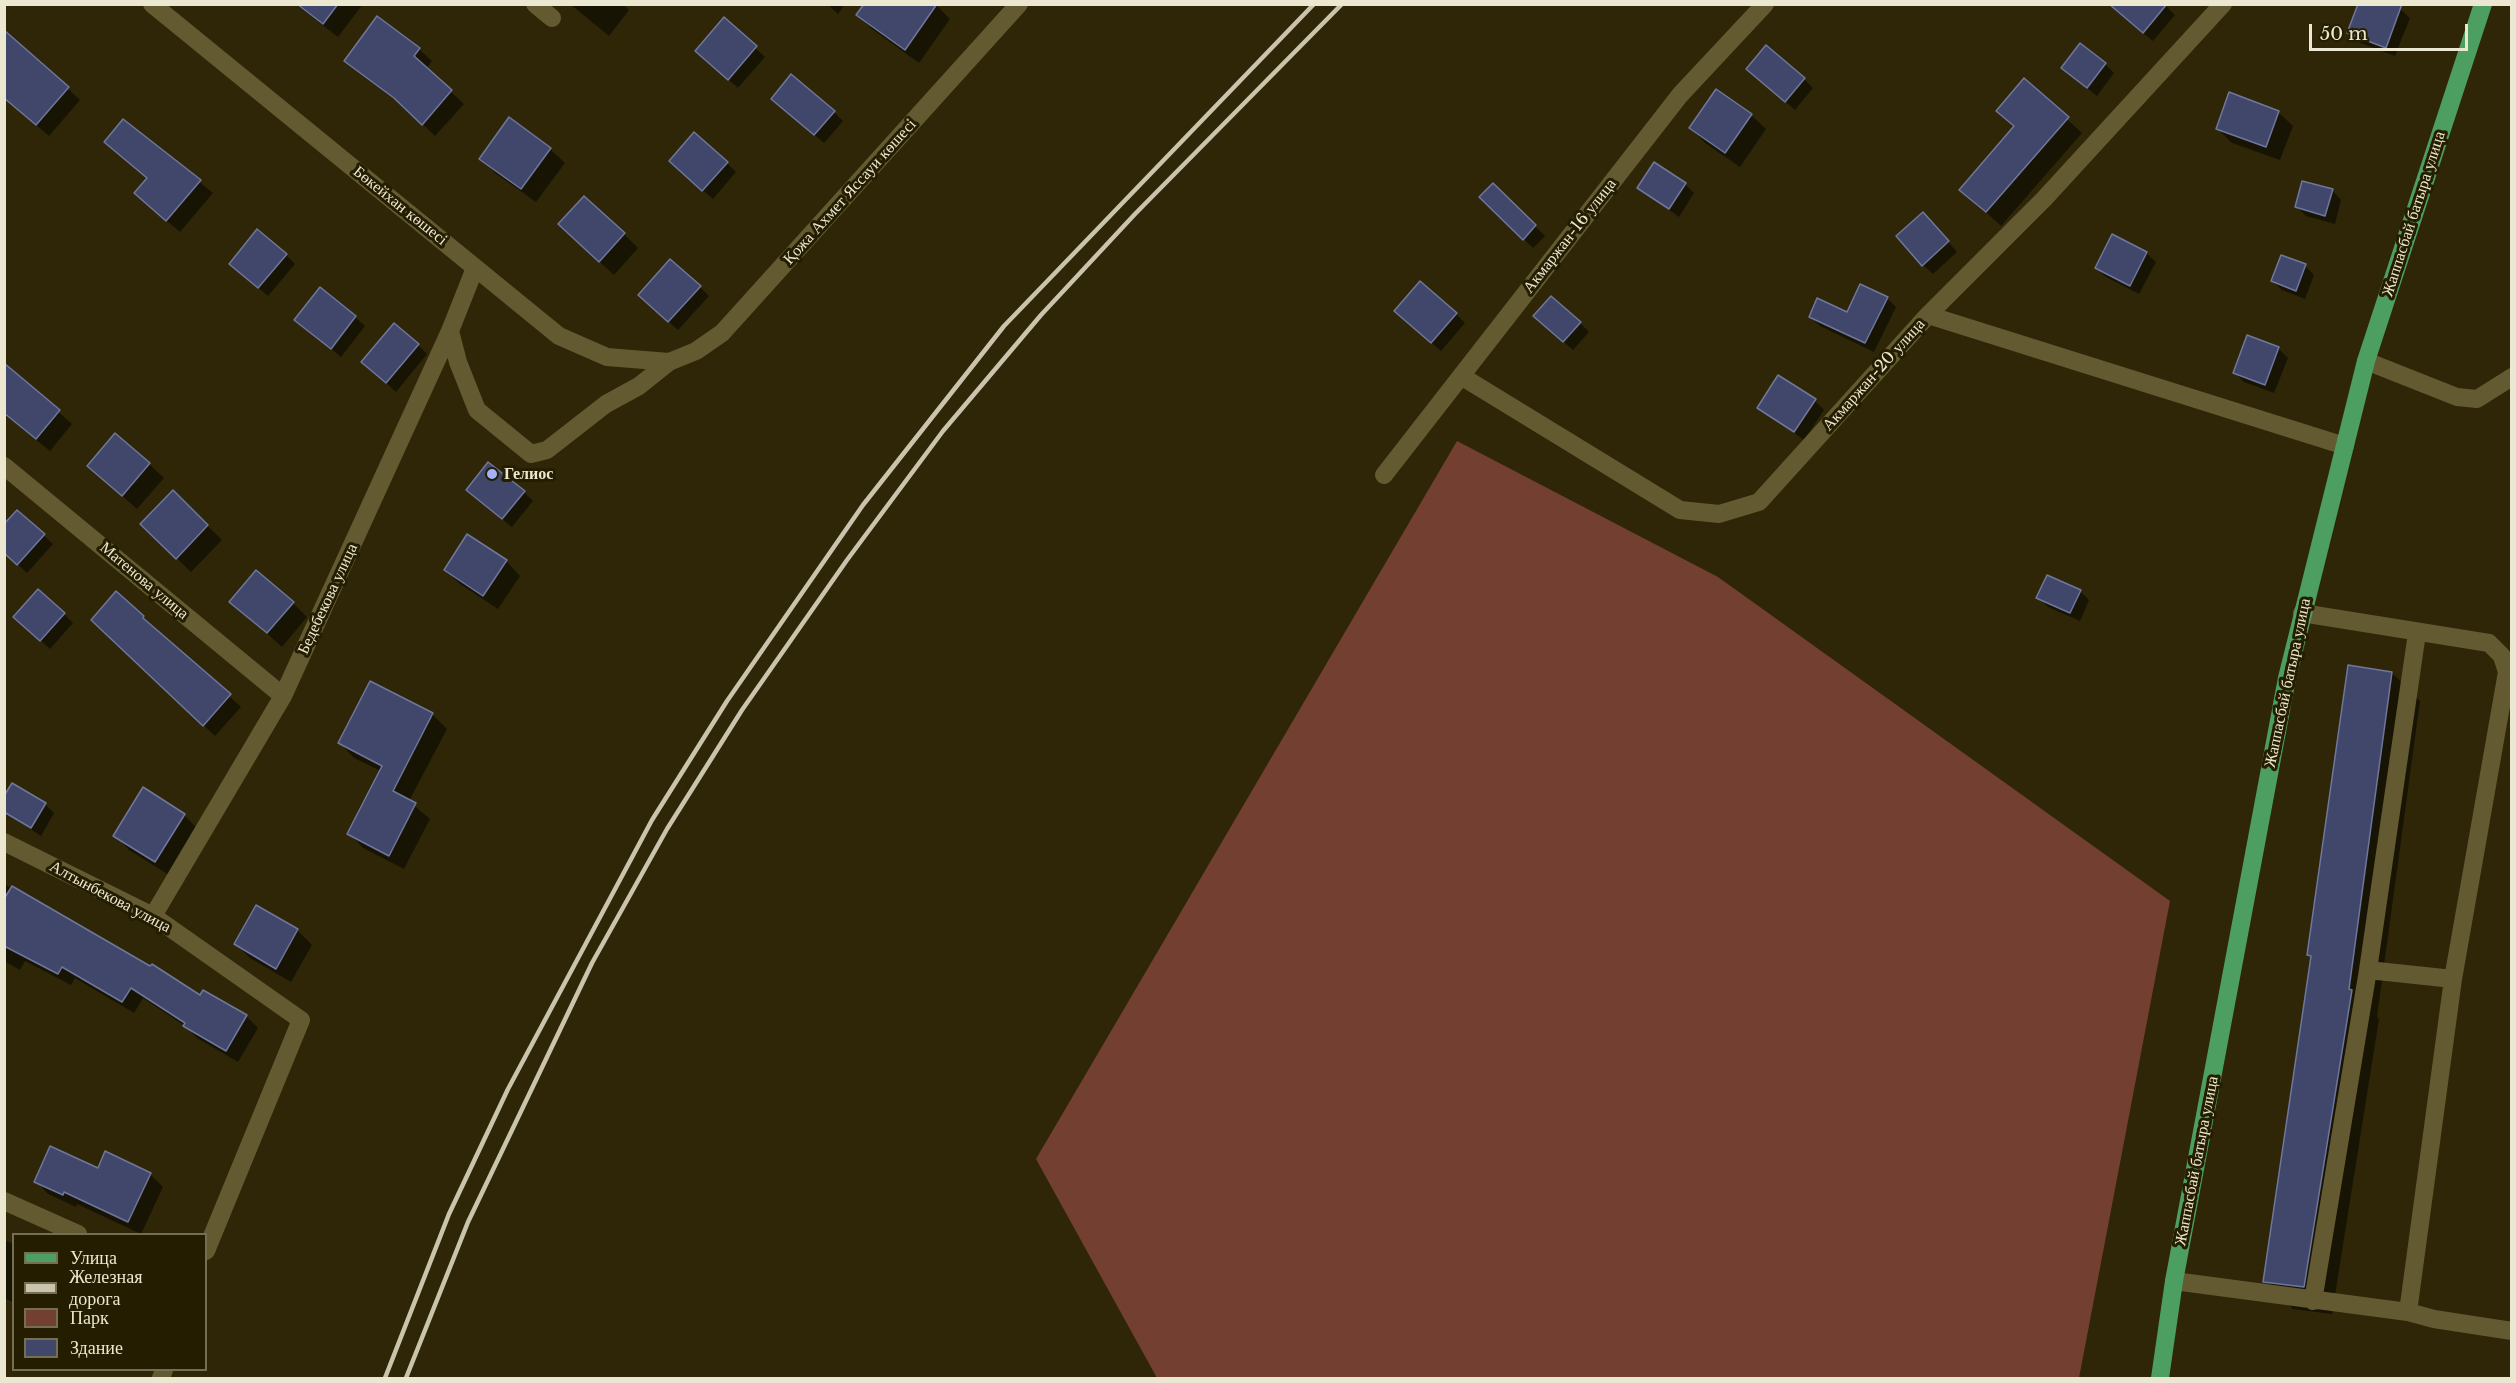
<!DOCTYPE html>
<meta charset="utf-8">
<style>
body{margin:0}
#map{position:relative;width:2516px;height:1383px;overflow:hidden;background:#2e2607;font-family:"Libre Baskerville",serif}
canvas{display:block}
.frame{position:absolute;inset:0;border:6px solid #ece7d0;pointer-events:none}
.legend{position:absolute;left:12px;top:1233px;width:195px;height:138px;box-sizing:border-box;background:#241d00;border:2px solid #746e53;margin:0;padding:8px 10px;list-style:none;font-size:18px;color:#ece7d0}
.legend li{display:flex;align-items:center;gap:12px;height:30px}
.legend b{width:30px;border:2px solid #746e53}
.scale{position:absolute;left:2309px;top:24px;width:159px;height:27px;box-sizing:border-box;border:3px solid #ece7d0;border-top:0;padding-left:8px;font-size:18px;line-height:21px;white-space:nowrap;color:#ece7d0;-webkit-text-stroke:4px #241d00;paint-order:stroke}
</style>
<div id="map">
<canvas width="2516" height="1383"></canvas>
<div class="frame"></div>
<ul class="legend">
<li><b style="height:8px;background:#4d9e61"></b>Улица</li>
<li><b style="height:8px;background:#c9c4ab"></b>Железная дорога</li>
<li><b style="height:16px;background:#723f31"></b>Парк</li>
<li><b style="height:16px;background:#41476b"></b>Здание</li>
</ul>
<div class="scale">50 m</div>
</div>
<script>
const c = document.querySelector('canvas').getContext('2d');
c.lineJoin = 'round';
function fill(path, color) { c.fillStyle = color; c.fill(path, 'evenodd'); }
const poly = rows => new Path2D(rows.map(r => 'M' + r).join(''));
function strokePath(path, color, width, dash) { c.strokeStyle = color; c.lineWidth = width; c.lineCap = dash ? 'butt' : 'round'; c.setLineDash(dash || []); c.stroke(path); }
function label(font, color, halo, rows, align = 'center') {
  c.font = font + ' "Libre Baskerville",serif'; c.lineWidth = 6; c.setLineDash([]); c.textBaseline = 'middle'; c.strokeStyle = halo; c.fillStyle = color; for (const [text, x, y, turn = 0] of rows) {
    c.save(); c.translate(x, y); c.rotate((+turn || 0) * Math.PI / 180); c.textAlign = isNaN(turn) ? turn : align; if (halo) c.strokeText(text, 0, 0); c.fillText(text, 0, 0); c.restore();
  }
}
const green = poly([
 [1457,441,1718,577,2170,901,2079,1378,1157,1378,1036,1159]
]);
const shadow = poly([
 [295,4,363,4,338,37],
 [570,4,623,4,629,10,609,36],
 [827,4,845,4,838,14],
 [935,4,950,19,919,63,872,29,858,15],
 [2164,4,2175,15,2153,41,2119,13],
 [2390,4,2400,9,2410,18,2395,56,2358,42,2349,32],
 [724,19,765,57,738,88,706,60],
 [4,29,80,100,49,136,15,107,4,82],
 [419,49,432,61,426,69,464,104,435,136,408,110,346,60],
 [2105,64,2114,73,2097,96,2063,68],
 [1748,69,1804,79,1813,88,1795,110],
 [2024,80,2082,133,2001,226,1961,189,2015,127,1998,111],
 [782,108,834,112,843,121,824,143],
 [2278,112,2293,126,2280,160,2232,143,2217,128],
 [1751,115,1766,129,1740,167,1705,143,1691,128],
 [123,121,213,193,180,232,149,206,148,179,106,142],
 [550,149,565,163,536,202,495,173,481,158],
 [727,163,736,172,713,199,680,171],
 [1685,184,1694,193,1679,217,1639,188],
 [1493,185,1545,236,1533,248,1481,197],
 [2332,190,2341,200,2335,224,2306,216,2297,207],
 [1932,223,1957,252,1933,274,1923,265],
 [624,234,638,248,614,275,574,238],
 [2146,253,2156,262,2139,294,2106,277,2096,268],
 [286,255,295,264,268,296,231,264],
 [2305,266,2314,275,2305,299,2282,290,2273,281],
 [700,287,709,296,678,330,649,304],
 [1887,298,1896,307,1874,352,1820,326,1810,317,1848,314],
 [1396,311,1456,314,1465,323,1441,351],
 [355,317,365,326,341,357,296,320],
 [1580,323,1589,332,1573,350,1545,325],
 [418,345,427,354,396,392,363,362],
 [2278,348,2288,358,2274,393,2244,382,2235,373],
 [4,365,72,424,50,451,4,414],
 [1815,401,1824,410,1804,440,1759,407],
 [149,464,164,478,137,509,89,466],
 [173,492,222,540,191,572,142,524],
 [524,492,533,501,512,527,477,499],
 [4,523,43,535,53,544,27,573,4,552],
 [506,561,520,576,498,609,460,584,445,570],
 [2080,591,2089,600,2080,621,2048,607,2038,597],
 [231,601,293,603,307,617,282,647],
 [64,614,73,623,50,649,25,626],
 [143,617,241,707,215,736,104,632],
 [2392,673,2420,701,2377,1017,2379,1019,2332,1314,2293,1309,2265,1281,2312,958,2309,955],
 [371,683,432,714,447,729,409,801,430,819,404,869,363,848,349,833,381,771,354,758,340,743],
 [4,799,45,804,54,813,41,836,4,812],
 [184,815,198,829,169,875,129,850,115,835],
 [4,884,201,997,246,1016,258,1028,238,1062,197,1038,185,1026,143,998,134,1013,75,978,71,985,25,961,20,970,4,961],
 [256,907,297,930,312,945,291,982,250,958,236,944],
 [99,1170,150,1174,163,1187,141,1234,77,1204,76,1207,48,1194,36,1181],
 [4,1240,14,1244,14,1303,4,1298]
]);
const building = poly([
 [297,4,338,4,323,24,297,4],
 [864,4,937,4,905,50,856,15,864,4],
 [2109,4,2167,4,2143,33,2109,4],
 [2358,4,2402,4,2386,48,2347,33,2358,4],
 [377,16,420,48,414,56,452,90,422,125,394,98,344,61,377,16],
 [724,17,757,46,728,80,695,51,724,17],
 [4,30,69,87,36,125,4,98,4,30],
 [2080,43,2106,63,2087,88,2061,68,2080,43],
 [1766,45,1805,78,1785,102,1746,69,1766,45],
 [791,74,835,111,814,135,771,99,791,74],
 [2024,78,2069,117,1986,212,1959,190,2014,126,1996,111,2024,78],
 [1716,89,1752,114,1725,153,1689,128,1716,89],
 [2229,92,2279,111,2266,147,2216,129,2229,92],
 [509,117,551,148,521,189,479,159,509,117],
 [123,119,201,180,166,221,134,193,147,178,104,142,123,119],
 [694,132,728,162,702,191,669,161,694,132],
 [1654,162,1686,183,1669,209,1637,188,1654,162],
 [2302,181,2333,189,2325,216,2295,207,2302,181],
 [1493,183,1536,225,1523,240,1479,197,1493,183],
 [584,196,625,233,599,262,558,224,584,196],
 [1923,212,1949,241,1922,266,1896,236,1923,212],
 [257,229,287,254,258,288,229,264,257,229],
 [2112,234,2147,252,2130,286,2095,268,2112,234],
 [2281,255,2306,264,2296,291,2271,281,2281,255],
 [670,259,701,286,668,322,638,295,670,259],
 [1420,281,1457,313,1431,343,1394,311,1420,281],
 [1860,284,1888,297,1865,343,1809,317,1817,298,1847,312,1860,284],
 [320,287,356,316,331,349,294,320,320,287],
 [1551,296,1581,322,1563,342,1533,316,1551,296],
 [394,323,419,344,386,383,361,362,394,323],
 [2247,335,2279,347,2265,385,2233,373,2247,335],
 [4,363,60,410,36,439,4,413,4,363],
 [1778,375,1816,399,1794,432,1757,408,1778,375],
 [115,433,150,463,122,496,87,466,115,433],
 [488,462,525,491,502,519,466,490,488,462],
 [173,490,208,525,176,559,140,524,173,490],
 [17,510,45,534,17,565,4,553,4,524,17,510],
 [467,534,507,560,483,596,444,570,467,534],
 [256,570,294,602,267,633,229,602,256,570],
 [2047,575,2081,590,2070,613,2036,598,2047,575],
 [38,589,65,613,40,641,13,617,38,589],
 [116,591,144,616,143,618,231,694,203,726,91,620,116,591],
 [2348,665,2392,672,2349,989,2352,990,2304,1287,2263,1282,2311,956,2307,955,2348,665],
 [370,681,433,713,393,791,416,803,389,856,347,834,382,766,338,743,370,681],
 [12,783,46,803,31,828,4,812,4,796,12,783],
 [143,787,185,814,155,862,113,836,143,787],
 [12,886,150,966,152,964,200,995,203,990,247,1015,226,1051,183,1026,185,1023,131,988,122,1002,62,967,58,974,4,946,4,899,12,886],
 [256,905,298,929,276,969,234,944,256,905],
 [50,1146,98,1168,105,1151,151,1173,128,1222,64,1192,63,1195,34,1182,50,1146]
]);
const minor = poly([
 [152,4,559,336,607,357,669,362],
 [535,4,552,18],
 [1928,315,2345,446],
 [450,331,458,362,477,410,531,454,547,450,606,404,639,386,669,362,696,351,722,333,1019,4],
 [2366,361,2457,397,2477,399,2512,377],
 [1461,376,1680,510,1719,514,1759,502,1928,315,2044,199,2223,4],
 [4,466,283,696],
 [1384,475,1680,95,1765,4],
 [4,842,153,916,301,1020,206,1251],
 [153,916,283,696,450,331,475,268],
 [2368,970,2453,979],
 [4,1201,78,1234],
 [2174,1281,2408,1312,2453,979,2507,672,2502,656,2489,643,2302,613],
 [2313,1301,2368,970,2417,633],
 [2408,1312,2434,1319,2512,1331],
 [161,1378,164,1370]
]);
const major = poly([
 [2160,1378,2174,1281,2287,678,2366,361,2483,4]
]);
const rail = poly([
 [385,1378,449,1214,508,1089,652,820,727,701,863,505,1004,326,1314,4],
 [406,1378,468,1222,592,963,667,829,742,710,847,560,943,431,1041,315,1135,214,1342,4]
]);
const markers = [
 [492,474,6,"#a4b2fc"]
];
const streetNames = [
 ["Қожа Ахмет Яссауи көшесі",850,192,-48],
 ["Бөкейхан көшесі",400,206,39],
 ["Жаппасбай батыра улица",2414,214,-72],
 ["Акмаржан-16 улица",1570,236,-52],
 ["Акмаржан-20 улица",1874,375,-48],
 ["Матенова улица",144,581,40],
 ["Бедебекова улица",328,599,-65],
 ["Жаппасбай батыра улица",2288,683,-78],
 ["Алтынбекова улица",110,897,28],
 ["Жаппасбай батыра улица",2197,1161,-79]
];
const poiNames = [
 ["Гелиос",504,474]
];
fill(green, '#723f31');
fill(shadow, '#0007');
fill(building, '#41476b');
strokePath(building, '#6f779d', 1.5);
strokePath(minor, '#645a31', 18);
strokePath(major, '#4d9e61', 18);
strokePath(rail, '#c9c4ab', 4.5);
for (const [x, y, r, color] of markers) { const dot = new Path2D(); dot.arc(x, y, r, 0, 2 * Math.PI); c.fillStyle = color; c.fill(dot); strokePath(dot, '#241d00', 2); }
label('16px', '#ece7d0', '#241d00', streetNames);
label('bold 16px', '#ece7d0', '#241d00', poiNames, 'left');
</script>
